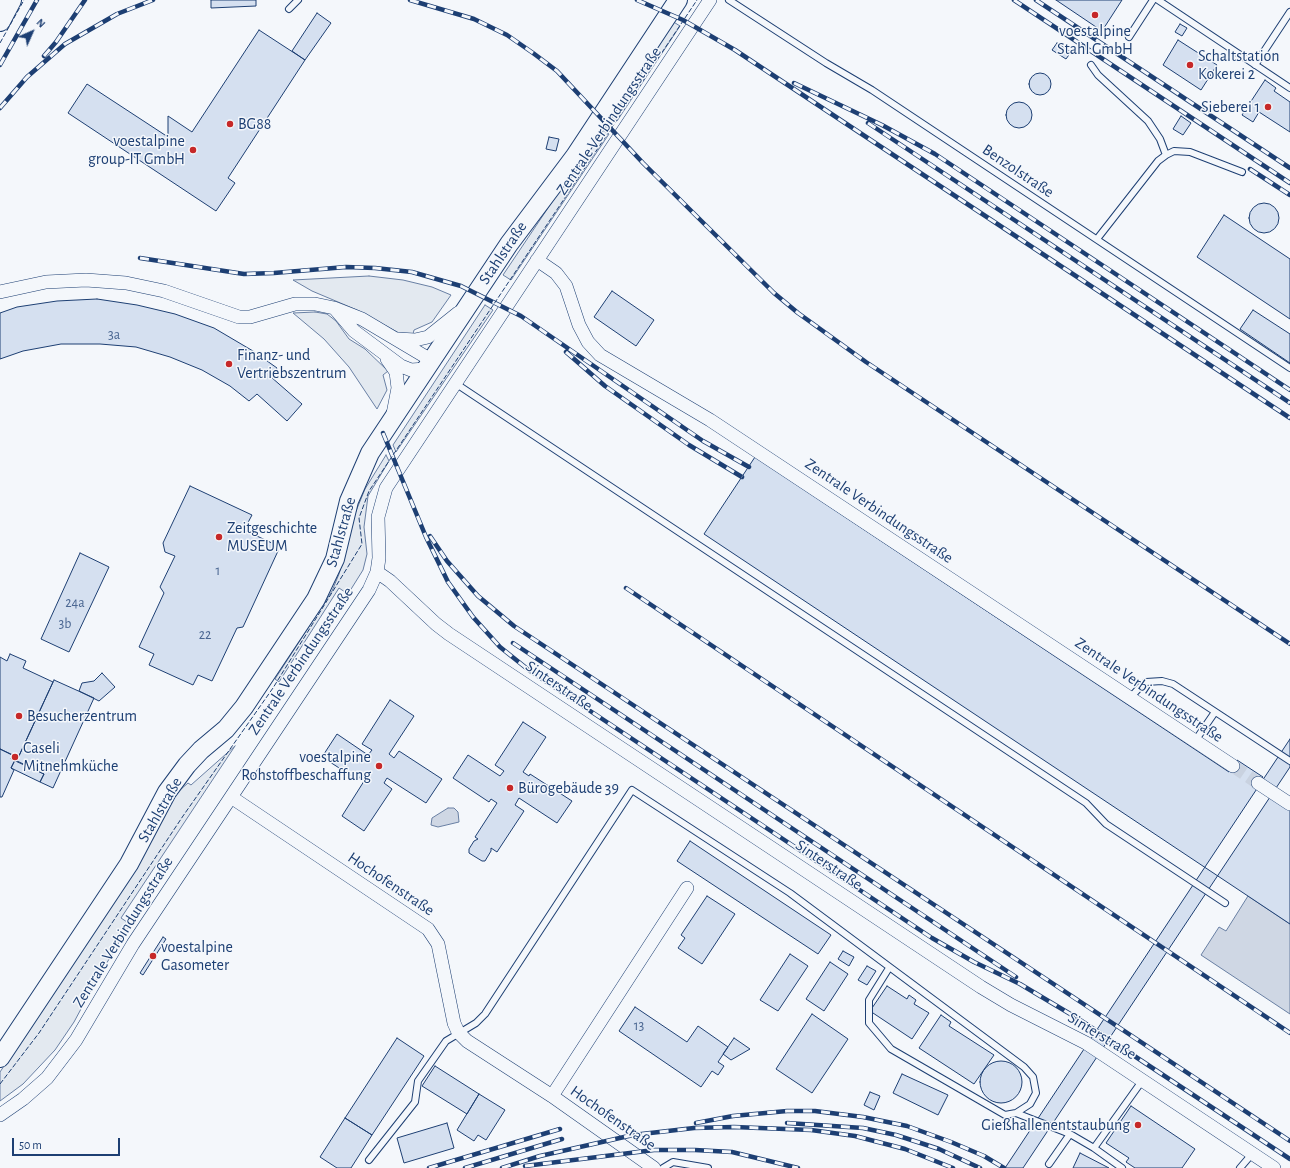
<!DOCTYPE html>
<meta charset="utf-8">
<style>
body{margin:0}
#map{position:relative;width:1290px;height:1168px;overflow:hidden;background:#f4f7fb;font-family:"Alegreya Sans",sans-serif}
canvas{display:block}
.north{position:absolute;left:12px;top:12px;width:40px;height:40px;-webkit-text-stroke:3px #f4f7fb;paint-order:stroke;rotate:45deg;font-size:11px;font-weight:700;line-height:16px;text-align:center;color:#1d3f73}
.north::after{content:'';display:block;margin:auto;width:14px;height:18px;background:#1d3f73;clip-path:polygon(50% 0,100% 100%,50% 72%,0 100%)}
.scale{position:absolute;left:12px;top:1138px;width:108px;height:18px;box-sizing:border-box;border:2px solid #1d3f73;border-top:0;padding-left:5px;font-size:12px;line-height:14px;white-space:nowrap;color:#1d3f73;-webkit-text-stroke:3px #f4f7fb;paint-order:stroke}
</style>
<div id="map">
<canvas width="1290" height="1168"></canvas>
<div class="north">N</div>
<div class="scale">50 m</div>
</div>
<script>
const c = document.querySelector('canvas').getContext('2d');
c.lineJoin = 'round';
function fill(path, color) { c.fillStyle = color; c.fill(path, 'evenodd'); }
const poly = rows => new Path2D(rows.map(r => 'M' + r).join(''));
function strokePath(path, color, width, dash) { c.strokeStyle = color; c.lineWidth = width; c.lineCap = dash ? 'butt' : 'round'; c.setLineDash(dash || []); c.stroke(path); }
function label(font, color, halo, rows, align = 'center') {
  c.font = font + ' "Alegreya Sans",sans-serif'; c.lineWidth = 3; c.setLineDash([]); c.textBaseline = 'middle'; c.strokeStyle = halo; c.fillStyle = color; for (const [text, x, y, turn = 0] of rows) {
    c.save(); c.translate(x, y); c.rotate((+turn || 0) * Math.PI / 180); c.textAlign = isNaN(turn) ? turn : align; if (halo) c.strokeText(text, 0, 0); c.fillText(text, 0, 0); c.restore();
  }
}
const green = poly([
 [672,21,680,26,617,121,609,116,672,21],
 [601,129,609,134,511,280,503,275,601,129],
 [369,276,403,280,432,287,451,295,432,322,414,330,413,334,399,333,357,310,312,291,293,280,369,276],
 [485,305,493,310,396,452,393,445,485,305],
 [315,312,327,314,336,321,349,339,365,349,388,371,383,375,387,390,377,409,349,367,324,339,293,313,315,312],
 [386,455,389,461,368,496,364,527,367,554,363,570,348,594,339,588,279,682,275,679,332,591,339,574,354,516,365,489,386,455],
 [235,746,121,918,130,924,96,981,74,1022,55,1050,23,1084,0,1101,0,1072,136,868,171,801,180,790,188,783,191,785,235,746]
]);
const water = poly([
 [448,808,454,808,458,812,459,822,438,827,431,825,432,818,448,808],
 [1248,896,1290,924,1290,1014,1201,955,1219,927,1226,931,1248,896]
]);
const building = poly([
 [211,0,256,0,256,6,211,8,211,0],
 [1056,0,1122,0,1102,31,1056,0],
 [317,13,331,23,305,60,292,51,317,13],
 [1180,24,1187,28,1182,36,1175,32,1180,24],
 [259,30,305,60,228,178,235,183,216,211,68,113,87,84,168,137,168,116,192,132,259,30],
 [1178,40,1217,65,1201,90,1163,65,1178,40],
 [1057,43,1071,52,1066,59,1052,50,1057,43],
 '1029 84a11 11 0 1 1 22 0a11 11 0 1 1-22 0Z',
 [1265,80,1276,88,1274,91,1290,102,1290,132,1259,112,1253,122,1242,115,1265,80],
 '1006 115a13 13 0 1 1 26 0a13 13 0 1 1-26 0Z',
 [1181,116,1191,123,1183,135,1173,129,1181,116],
 [549,137,559,139,556,151,546,149,549,137],
 '1249 218a15 15 0 1 1 30 0a15 15 0 1 1-30 0Z',
 [1224,215,1290,259,1290,319,1197,257,1224,215],
 [612,291,654,320,636,346,594,317,612,291],
 [97,299,137,305,175,314,214,328,253,351,277,368,271,377,302,404,287,421,257,394,249,401,230,386,202,370,170,357,136,347,100,344,61,344,23,351,0,359,0,313,17,307,57,301,97,299],
 [1253,310,1290,334,1290,363,1240,329,1253,310],
 [755,457,1229,772,1237,760,1263,777,1256,787,1290,810,1290,924,704,534,755,457],
 [190,486,252,515,244,530,274,544,278,551,243,627,237,628,212,681,198,675,193,685,149,665,154,654,139,647,164,593,160,587,175,556,165,552,163,543,190,486],
 [80,553,109,567,69,652,41,639,80,553],
 [10,654,26,661,23,668,53,682,18,758,0,749,0,657,7,661,10,654],
 [102,673,115,687,99,701,79,691,82,683,94,681,102,673],
 [54,680,94,698,53,788,40,782,44,774,11,759,13,755,18,758,54,680],
 [390,700,414,716,389,754,394,758,399,751,442,779,426,803,387,778,384,783,392,789,364,831,342,816,366,778,361,775,358,780,322,757,337,734,368,755,372,750,362,744,390,700],
 [523,722,546,737,523,772,529,776,530,774,572,801,557,823,519,798,515,805,524,811,497,852,491,848,491,851,485,861,482,861,469,853,469,849,474,841,478,839,475,837,497,803,491,799,489,802,453,778,468,755,500,776,504,771,495,765,523,722],
 [1290,739,1290,767,1023,1168,1005,1168,1290,739],
 [0,749,13,755,11,759,15,760,11,768,14,770,2,797,0,797,0,749],
 [15,760,44,774,40,782,11,768,15,760],
 [690,841,831,935,818,954,677,861,690,841],
 [707,896,735,914,702,964,678,948,685,938,681,935,707,896],
 [163,937,166,939,143,975,140,973,163,937],
 [843,951,854,957,849,966,838,959,843,951],
 [790,954,808,966,778,1011,760,1000,790,954],
 [830,962,848,974,824,1011,806,999,830,962],
 [867,966,876,971,867,985,858,980,867,966],
 [887,986,907,999,909,995,916,1000,914,1004,929,1013,912,1039,870,1011,887,986],
 [635,1007,687,1042,698,1026,728,1047,718,1062,724,1066,718,1075,712,1071,701,1087,619,1031,635,1007],
 [812,1014,848,1039,812,1093,776,1069,812,1014],
 [941,1015,951,1022,949,1026,994,1055,974,1084,919,1048,941,1015],
 [397,1038,424,1056,372,1135,345,1118,397,1038],
 [734,1038,750,1049,731,1060,723,1054,734,1038],
 '980 1082a21 21 0 1 1 42 0a21 21 0 1 1-42 0Z',
 [435,1066,479,1094,467,1114,422,1086,435,1066],
 [902,1074,948,1095,938,1115,893,1093,902,1074],
 [870,1092,880,1096,874,1110,864,1105,870,1092],
 [479,1094,505,1110,486,1140,478,1135,474,1141,457,1130,479,1094],
 [1131,1106,1195,1149,1182,1168,1135,1168,1126,1162,1129,1158,1106,1143,1131,1106],
 [345,1118,372,1135,351,1168,337,1168,320,1157,345,1118],
 [447,1123,454,1148,404,1163,397,1138,447,1123],
 [1080,1153,1109,1168,1073,1168,1080,1153]
]);
const streetTunnel = poly([
 [1233,766,1258,783]
]);
const lane = poly([
 [729,0,826,63,872,90,1290,368],
 [1158,0,1290,88],
 [289,9,298,0],
 [1129,37,1153,0],
 [1091,65,1098,75,1148,121,1160,139,1166,155],
 [1255,65,1290,12],
 [1097,239,1158,161,1166,155,1174,151,1190,152,1242,172],
 [455,383,1086,803,1106,824,1225,903],
 [1130,698,1140,687,1146,682,1162,681,1173,684,1290,761],
 [1195,741,1215,712],
 [889,968,869,1000,869,1023,891,1049,1005,1115,1016,1113,1070,1134],
 [1094,1148,1122,1168],
 [369,1160,415,1102,418,1081,446,1041,476,1023,485,1014,632,790,790,893,1024,1067,1033,1077,1036,1093,1030,1104,1016,1113],
 [1049,1164,1070,1134,1094,1148,1142,1081],
 [663,1168,673,1162,708,1168],
 [1240,1168,1252,1154]
]);
const street = poly([
 [537,260,556,273,566,286,579,325,588,342,600,355,710,420,1233,766],
 [0,292,46,282,86,280,126,283,164,291,239,317,250,317,295,304,315,304,334,308,362,319,431,360],
 [336,310,354,331,401,366,411,370,426,369],
 [398,339,415,340,428,337,458,313],
 [387,359,396,372,398,388,393,414],
 [377,572,390,581,436,624,449,634,981,987,1011,1005,1086,1043,1274,1168],
 [1258,783,1290,804],
 [231,797,428,929,438,944,454,1023,458,1032,467,1041,552,1096,654,1168],
 [552,1096,687,888],
 [0,1115,23,1099,47,1078,76,1040,133,944,369,590,377,572,379,558,378,517,386,488,710,0]
]);
const secondary = poly([
 [0,1058,129,864,167,792,187,765,201,750,226,729,244,707,316,599,335,559,349,501,370,453,509,244,575,156,678,0]
]);
const primary = poly([
 [0,21,11,0]
]);
const rail = poly([
 [410,0,474,19,507,35,533,53,557,71,643,163,774,293,798,313,866,362,1290,644],
 [637,0,683,20,735,50,1290,418],
 [1014,0,1290,183],
 [1036,0,1290,168],
 [44,56,56,42,85,0],
 [0,65,37,0],
 [794,83,882,125,935,154,1290,390],
 [0,108,27,77,65,44,117,14,153,0],
 [868,123,1290,403],
 [1250,169,1290,195],
 [140,258,244,274,274,273,346,267,375,268,412,272,461,286,521,316,703,441,749,467],
 [566,352,605,386,689,445,742,477],
 [383,433,426,537,448,582,473,617,500,647,530,671,932,938,974,962,1020,984,1077,1018,1290,1159],
 [430,536,447,561,478,596,514,626,1290,1141],
 [626,588,1290,1033],
 [513,643,1016,977],
 [696,1123,733,1116,787,1111,815,1111,863,1117,907,1126,951,1142,984,1156,1004,1168],
 [787,1123,863,1128,896,1135,939,1149,980,1168],
 [525,1166,654,1150,695,1150,732,1152,798,1168],
 [429,1168,560,1129],
 [465,1168,562,1139],
 [502,1168,540,1156,633,1135,694,1128,734,1127,811,1130,855,1136,905,1149,953,1168]
]);
const fence = poly([
 [0,43,24,0],
 [0,1084,39,1033,183,816,273,688,362,544,359,518,369,491,697,0]
]);
const markers = [
 [1095,15,4,"#c62828"],
 [1190,65,4,"#c62828"],
 [1268,107,4,"#c62828"],
 [230,124,4,"#c62828"],
 [193,150,4,"#c62828"],
 [229,364,4,"#c62828"],
 [219,537,4,"#c62828"],
 [19,716,4,"#c62828"],
 [15,757,4,"#c62828"],
 [379,766,4,"#c62828"],
 [510,788,4,"#c62828"],
 [153,956,4,"#c62828"],
 [1138,1125,4,"#c62828"]
];
const numberNames = [
 ["3a",114,335],
 ["1",218,571],
 ["24a",75,603],
 ["3b",65,624],
 ["22",205,635],
 ["13",639,1026]
];
const poiNames = [
 ["voestalpine",1095,31,"center"],
 ["Stahl GmbH",1095,49,"center"],
 ["Schaltstation",1198,56],
 ["Kokerei 2",1198,74],
 ["Sieberei 1",1260,107,"right"],
 ["BG88",238,124],
 ["voestalpine",185,141,"right"],
 ["group-IT GmbH",185,159,"right"],
 ["Finanz- und",237,355],
 ["Vertriebszentrum",237,373],
 ["Zeitgeschichte",227,528],
 ["MUSEUM",227,546],
 ["Besucherzentrum",27,716],
 ["Caseli",23,748],
 ["Mitnehmküche",23,766],
 ["voestalpine",371,757,"right"],
 ["Rohstoffbeschaffung",371,775,"right"],
 ["Bürogebäude 39",518,788],
 ["voestalpine",161,947],
 ["Gasometer",161,965],
 ["Gießhallenentstaubung",1130,1125,"right"]
];
const streetNames = [
 ["Zentrale Verbindungsstraße",609,121,-56],
 ["Benzolstraße",1018,171,34],
 ["Stahlstraße",503,253,-56],
 ["Zentrale Verbindungsstraße",879,511,34],
 ["Stahlstraße",341,532,-74],
 ["Zentrale Verbindungsstraße",301,661,-56],
 ["Sinterstraße",559,686,34],
 ["Zentrale Verbindungsstraße",1149,690,34],
 ["Stahlstraße",160,810,-60],
 ["Sinterstraße",829,865,34],
 ["Hochofenstraße",391,884,34],
 ["Zentrale Verbindungsstraße",123,932,-58],
 ["Sinterstraße",1102,1036,31],
 ["Hochofenstraße",613,1118,35]
];
fill(green, '#e3e9f0');
strokePath(green, '#687fa3', 1);
fill(water, '#cfd7e4');
strokePath(water, '#687fa3', 1);
fill(building, '#d5e0f0');
strokePath(building, '#1d3f73', 1);
strokePath(streetTunnel, '#c9d2e0', 13, [13, 6]);
strokePath(lane, '#1d3f73', 8);
strokePath(street, '#1d3f73', 14);
strokePath(secondary, '#1d3f73', 20);
strokePath(primary, '#1d3f73', 22);
strokePath(lane, '#f4f7fb', 6);
strokePath(street, '#f4f7fb', 13);
strokePath(secondary, '#f4f7fb', 18);
strokePath(primary, '#f4f7fb', 20);
strokePath(rail, '#1d3f73', 4.5);
strokePath(rail, '#f4f7fb', 3, [9]);
strokePath(fence, '#1d3f73', 1, [5, 2]);
for (const [x, y, r, color] of markers) { const dot = new Path2D(); dot.arc(x, y, r, 0, 2 * Math.PI); c.fillStyle = color; c.fill(dot); strokePath(dot, '#f4f7fb', 1.5); }
label('14px', '#4b6792', null, numberNames);
label('16px', '#1d3f73', '#f4f7fb', poiNames, 'left');
label('16px', '#1d3f73', '#f4f7fb', streetNames);
</script>
